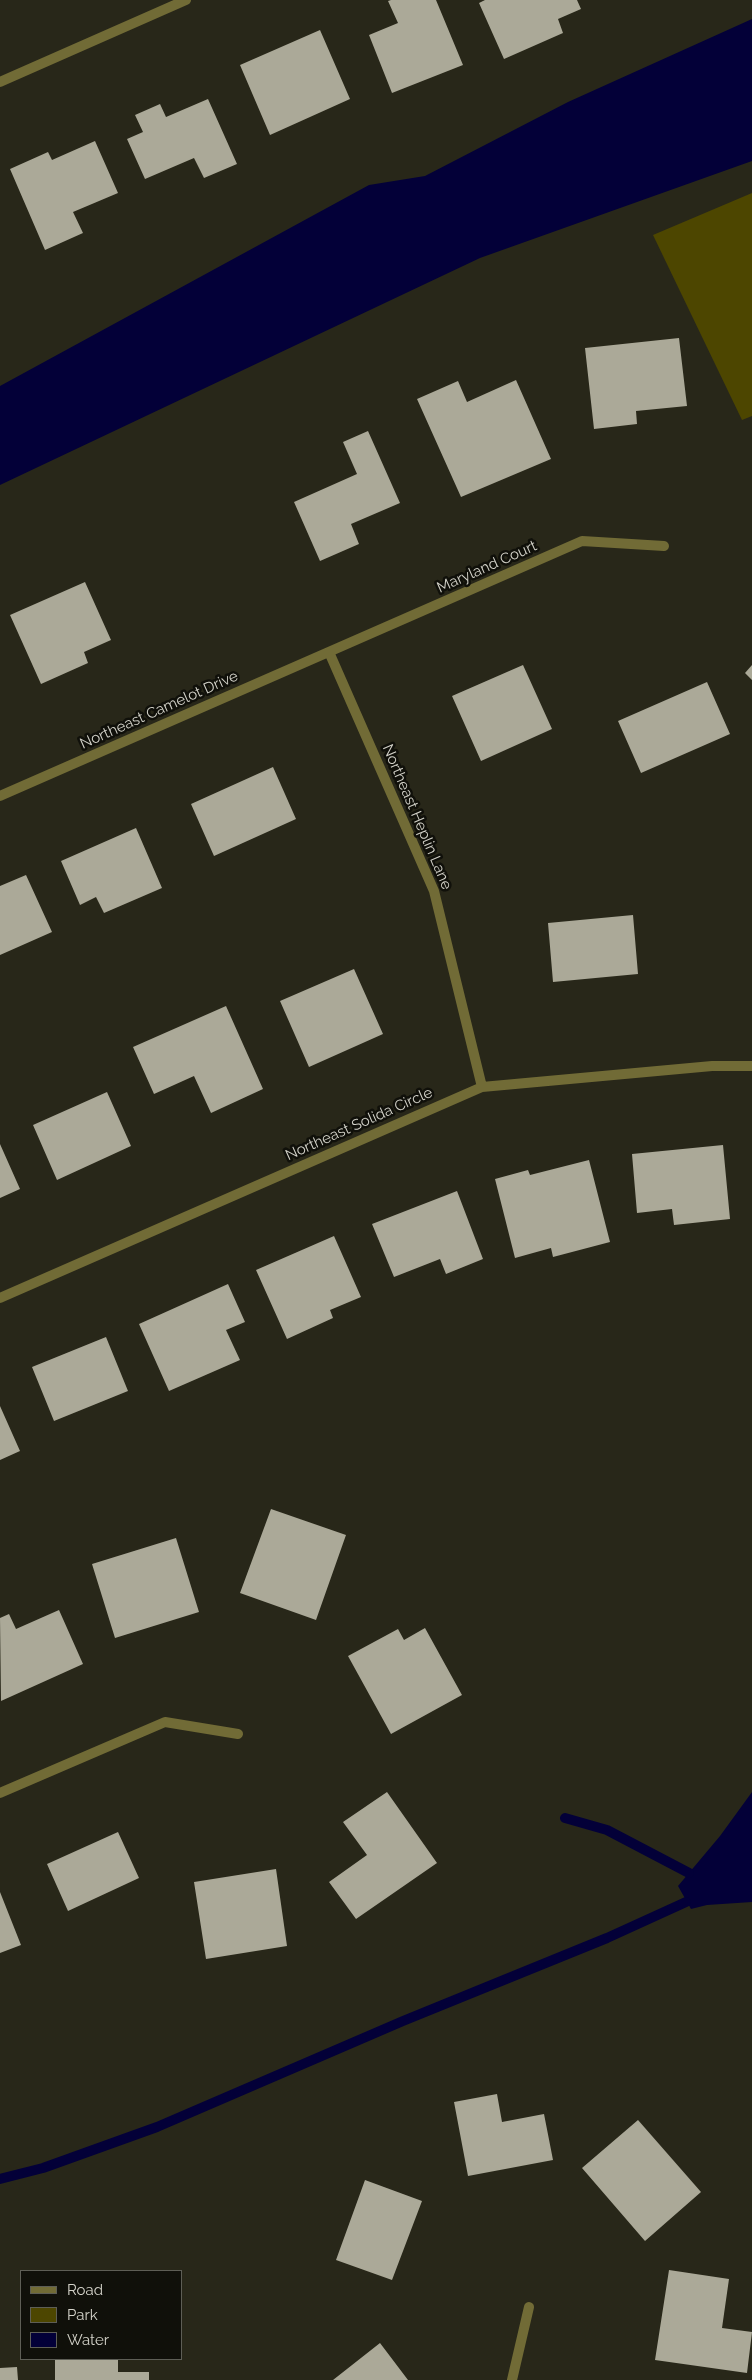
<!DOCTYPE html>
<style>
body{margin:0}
#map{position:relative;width:752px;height:2380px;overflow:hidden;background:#282719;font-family:Raleway,sans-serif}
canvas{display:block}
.legend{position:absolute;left:20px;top:2270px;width:162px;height:90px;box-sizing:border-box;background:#10100a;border:1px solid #5e5e56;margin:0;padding:6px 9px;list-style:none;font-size:15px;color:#d3d2c9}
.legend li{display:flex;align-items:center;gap:10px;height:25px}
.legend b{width:25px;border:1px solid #5e5e56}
</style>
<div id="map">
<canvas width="752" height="2380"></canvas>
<ul class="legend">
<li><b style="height:6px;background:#716b36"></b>Road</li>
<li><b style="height:14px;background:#4d4600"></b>Park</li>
<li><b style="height:14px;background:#030038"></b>Water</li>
</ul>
</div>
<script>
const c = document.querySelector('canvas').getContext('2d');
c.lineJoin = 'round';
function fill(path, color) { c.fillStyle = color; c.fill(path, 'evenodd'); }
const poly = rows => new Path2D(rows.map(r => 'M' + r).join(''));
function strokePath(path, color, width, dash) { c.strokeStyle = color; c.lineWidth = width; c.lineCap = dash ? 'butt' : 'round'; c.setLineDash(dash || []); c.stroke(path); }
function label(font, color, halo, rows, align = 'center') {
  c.font = font + ' Raleway,sans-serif'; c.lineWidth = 5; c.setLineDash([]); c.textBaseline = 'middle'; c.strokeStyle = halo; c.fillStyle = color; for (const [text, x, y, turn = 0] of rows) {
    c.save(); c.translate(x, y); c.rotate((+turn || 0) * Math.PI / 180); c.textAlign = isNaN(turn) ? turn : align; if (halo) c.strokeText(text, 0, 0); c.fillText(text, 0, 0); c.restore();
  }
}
const green = poly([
 [752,193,752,416,742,420,653,235]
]);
const water = poly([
 [752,19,752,161,480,258,0,485,0,386,369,185,425,176,568,102],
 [752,1792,752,1902,707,1905,691,1909,678,1886,720,1836]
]);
const stream = poly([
 [565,1818,607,1830,689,1873],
 [0,2179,43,2168,157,2127,403,2021,607,1938,686,1902]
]);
const building = poly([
 [391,0,436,0,463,65,392,93,369,35,398,23,388,1],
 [485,0,577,0,581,9,558,19,563,33,504,59,479,3],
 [320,30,350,99,270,135,240,65],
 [208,99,237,164,204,178,194,158,145,179,127,139,143,132,135,115,160,104,166,117],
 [95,141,118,193,73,212,83,233,45,250,10,169,48,152,52,160],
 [679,338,687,406,636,411,637,424,594,429,585,348],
 [516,380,551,459,461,497,417,399,458,381,467,402],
 [368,431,400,503,351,524,359,544,320,561,294,502,357,474,343,442],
 [85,582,111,640,84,652,88,663,41,684,10,615],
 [523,665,552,729,481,761,452,696],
 [752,665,752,680,745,673],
 [707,682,730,734,641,773,618,721],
 [273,767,296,819,214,856,191,804],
 [136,828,162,888,104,913,96,897,80,905,61,861],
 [26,875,52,932,0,955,0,886],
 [633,915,638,974,553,982,548,923],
 [354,969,383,1034,309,1067,280,1001],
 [226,1006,263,1089,211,1113,194,1076,154,1094,133,1047],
 [107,1092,131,1146,57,1180,33,1125],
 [0,1144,20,1189,0,1198],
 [723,1145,730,1219,674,1225,672,1209,637,1213,632,1154],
 [589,1160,610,1242,553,1257,551,1248,515,1258,495,1179,528,1170,530,1175],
 [457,1191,483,1259,446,1274,440,1259,394,1277,372,1224],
 [334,1236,361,1297,330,1310,333,1318,287,1339,256,1270],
 [228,1284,245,1322,226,1330,240,1360,169,1391,139,1324],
 [106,1337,128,1391,54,1421,32,1367],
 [0,1406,20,1451,0,1460],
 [271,1509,346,1535,316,1620,240,1593],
 [176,1538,199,1612,115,1638,92,1564],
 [59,1610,83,1664,1,1701,0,1618,9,1614,16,1629],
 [425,1628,462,1695,391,1734,348,1656,398,1629,404,1640],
 [387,1792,437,1863,356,1919,329,1882,367,1855,343,1822],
 [118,1832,139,1878,68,1911,47,1864],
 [276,1869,287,1946,206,1959,194,1882],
 [0,1892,21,1945,0,1953],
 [497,2094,502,2122,544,2114,553,2160,468,2176,454,2102],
 [638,2120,701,2192,645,2241,582,2168],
 [365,2180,422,2201,392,2280,336,2260],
 [669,2270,729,2279,722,2328,752,2332,747,2373,655,2360],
 [380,2343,408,2380,333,2380],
 [55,2359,118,2359,118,2372,149,2372,149,2380,55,2380],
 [17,2367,18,2380,0,2380,0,2368]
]);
const street = poly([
 [0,82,186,0],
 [329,652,434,891,482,1087],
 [0,796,582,541,664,546],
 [0,1298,482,1087,712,1066,752,1066],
 [0,1793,165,1722,238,1734],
 [512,2380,529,2307]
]);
const streetNames = [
 ["Maryland Court",487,567,-24],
 ["Northeast Camelot Drive",159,710,-24],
 ["Northeast Heplin Lane",417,817,67],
 ["Northeast Solida Circle",359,1124,-24]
];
fill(green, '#4d4600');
fill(water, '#030038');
strokePath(stream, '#030038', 10);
fill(building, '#aba998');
strokePath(street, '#716b36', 10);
label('15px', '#d3d2c9', '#10100a', streetNames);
</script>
